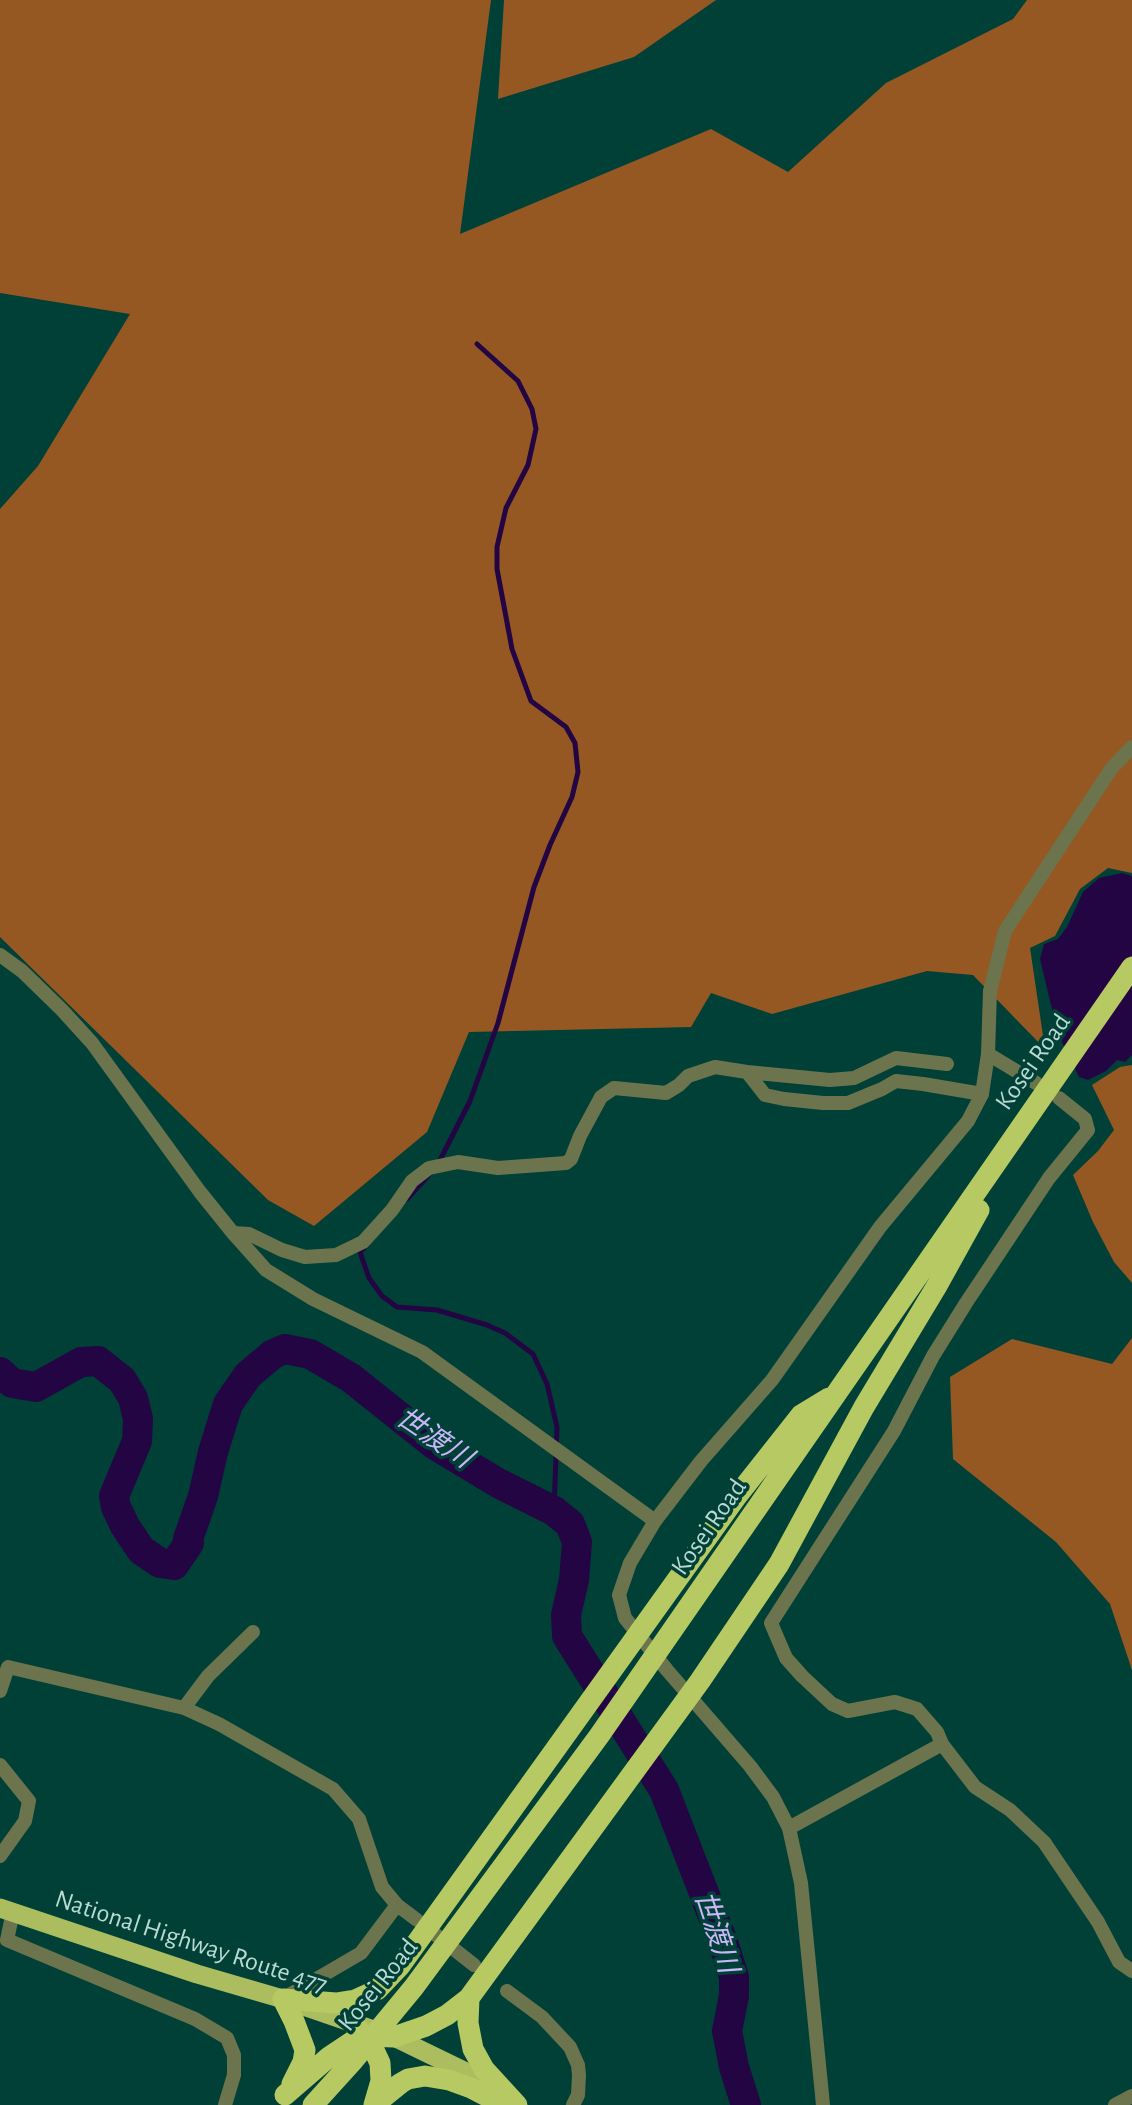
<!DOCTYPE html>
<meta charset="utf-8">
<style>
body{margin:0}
canvas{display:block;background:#014036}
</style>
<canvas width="1132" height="2105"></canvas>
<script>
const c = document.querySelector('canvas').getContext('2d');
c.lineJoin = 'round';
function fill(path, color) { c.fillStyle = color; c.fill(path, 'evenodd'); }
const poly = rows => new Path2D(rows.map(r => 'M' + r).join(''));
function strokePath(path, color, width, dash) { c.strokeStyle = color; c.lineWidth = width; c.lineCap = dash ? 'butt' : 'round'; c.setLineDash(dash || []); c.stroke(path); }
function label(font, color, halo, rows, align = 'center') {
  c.font = font + ' "Alegreya Sans","Noto Sans JP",sans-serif'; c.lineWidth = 7; c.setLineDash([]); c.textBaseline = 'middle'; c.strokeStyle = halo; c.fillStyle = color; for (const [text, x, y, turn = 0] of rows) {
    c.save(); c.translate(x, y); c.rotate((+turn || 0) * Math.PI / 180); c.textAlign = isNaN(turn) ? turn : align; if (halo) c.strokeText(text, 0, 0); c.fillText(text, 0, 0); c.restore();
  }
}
const forest = poly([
 [0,0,491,0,460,234,711,129,788,172,886,83,1013,19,1027,0,1132,0,1132,873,1108,868,1080,889,1055,936,1030,948,1045,1049,973,975,927,971,772,1014,711,993,691,1027,469,1032,427,1132,314,1226,268,1200,0,937,0,509,38,466,130,314,0,293],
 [504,0,716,0,634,57,498,99],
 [1132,1065,1132,1283,1114,1262,1093,1222,1073,1175,1098,1151,1114,1130,1092,1085,1120,1067],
 [1132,1338,1132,1670,1110,1604,1056,1542,953,1459,950,1377,1012,1339,1112,1364]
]);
const water = poly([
 [1122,873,1132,876,1132,1055,1125,1062,1117,1060,1106,1071,1088,1080,1079,1077,1058,1034,1040,959,1044,944,1058,939,1067,927,1083,892,1099,878]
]);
const stream = poly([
 [439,1162,470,1101,498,1023,534,887,550,845,572,797,578,772,575,743,566,727,531,701,512,649,497,569,497,547,506,508,528,465,536,429,532,409,518,381,477,344],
 [407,1199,429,1175],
 [367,1245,360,1252,369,1278,382,1296,397,1307,437,1310,487,1325,505,1333,533,1354,547,1384,557,1427,554,1511]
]);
const river = poly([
 [0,1372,12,1383,36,1387,81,1362,98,1361,122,1380,133,1398,138,1419,137,1441,114,1496,116,1507,125,1526,141,1550,160,1563,174,1565,189,1543,188,1539,203,1496,213,1452,228,1404,248,1375,273,1354,285,1349,310,1354,351,1378,435,1445,498,1483,554,1511,570,1524,577,1542,574,1580,566,1615,567,1636,664,1790,723,1942,734,1977,734,1996,727,2031,734,2067,746,2105]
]);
const minor = poly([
 [0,955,22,971,62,1010,92,1043,200,1192,233,1233,266,1270,313,1299,422,1352,655,1521],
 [988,1054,1036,1083],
 [747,1072,830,1080,854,1078,896,1058,947,1064],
 [233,1233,249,1234,282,1250,305,1257,336,1255,363,1242,392,1210,412,1181,429,1168,458,1162,498,1168,566,1163,571,1159,580,1136,601,1097,614,1088,666,1093,679,1085,688,1076,715,1067,747,1072,765,1095,784,1099,823,1103,848,1103,882,1089,896,1081,923,1084,982,1094],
 [0,1691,8,1667,184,1708,219,1724,333,1789,359,1819,382,1887,397,1905,417,1920],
 [184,1708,208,1676,253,1632],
 [942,1744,937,1732,917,1709,895,1702,848,1711,832,1704,802,1676,786,1658,771,1623,894,1431,933,1356,966,1303,1049,1178,1088,1130,1085,1119,1059,1098],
 [0,1765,29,1801,25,1821,0,1856],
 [789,1828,942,1744,975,1787,1010,1810,1044,1842,1098,1922,1119,1962,1132,1971],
 [13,1912,7,1940,195,2019,227,2038,234,2055,234,2075,225,2105],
 [436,1935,474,1965],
 [507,1991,542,2017,570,2047,578,2065,579,2075,578,2095,573,2105],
 [284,1998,361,1953,397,1905],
 [1115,2105,1132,2096]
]);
const tertiary = poly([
 [823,2105,801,1883,789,1828,773,1797,750,1766,667,1670,625,1618,619,1595,630,1563,655,1521,701,1461,772,1380,880,1227,968,1121,982,1094,988,1054,990,991,1005,931,1111,769,1132,747]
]);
const trunk = poly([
 [0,1908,197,1974,283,1999,394,2037,464,2071,498,2094]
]);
const motorway = poly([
 [469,1998,468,2023,473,2049,484,2069,517,2105],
 [283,1999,336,2003,355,2000,377,1990,400,1966,737,1496,801,1415,829,1398],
 [283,1999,294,2021,305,2050,303,2062,292,2084],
 [352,2022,372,2046,380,2063,381,2081,374,2105],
 [285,2095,329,2057,353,2041,365,2036,394,2037,426,2026,447,2015,469,1998,700,1681,779,1564,864,1407,938,1284,979,1210],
 [313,2105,352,2062,414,1987,599,1736,1132,967],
 [374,2105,401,2083,408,2079,425,2076,449,2080,471,2088,504,2105]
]);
const streetNames = [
 ["Kosei Road",1033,1062,-55],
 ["Kosei Road",709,1527,-55],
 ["National Highway Route 477",191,1942,18],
 ["Kosei Road",378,1985,-51]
];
const waterNames = [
 ["世渡川",434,1438,34],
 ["世渡川",716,1932,72]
];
fill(forest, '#955823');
fill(water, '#220542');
strokePath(stream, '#220542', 5);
strokePath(river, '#220542', 30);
strokePath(minor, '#6c744d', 14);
strokePath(tertiary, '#6c744d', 14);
strokePath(trunk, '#acbd60', 19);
strokePath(motorway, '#b6c962', 21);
label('26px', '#b8dad2', '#014036', streetNames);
label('italic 28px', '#cbb6fa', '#014036', waterNames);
</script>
